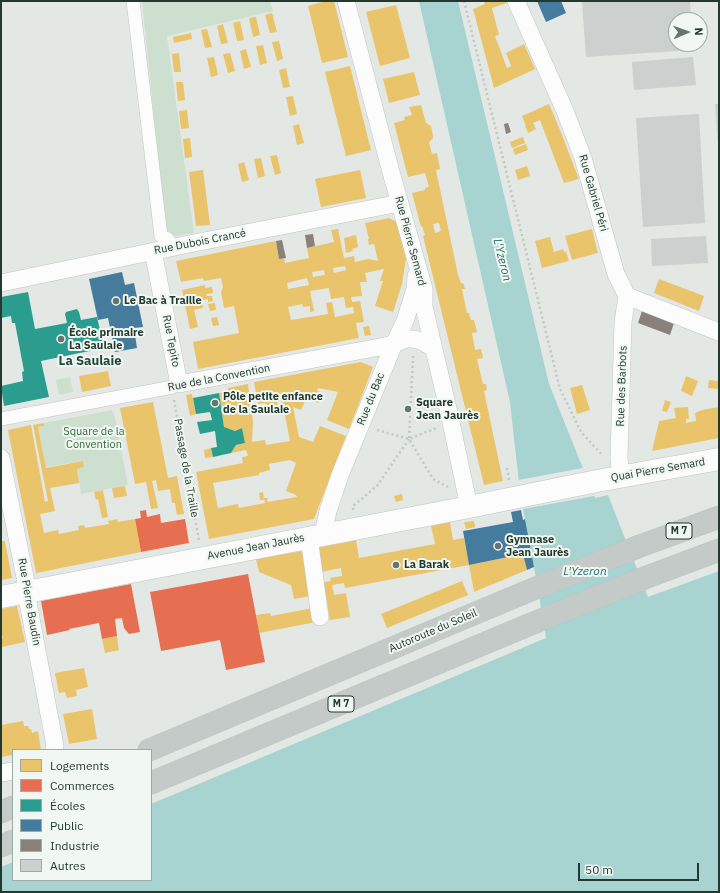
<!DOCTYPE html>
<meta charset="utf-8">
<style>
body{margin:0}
#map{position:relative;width:720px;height:893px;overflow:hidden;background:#e3e8e5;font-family:"IBM Plex Sans",sans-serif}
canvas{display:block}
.frame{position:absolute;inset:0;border:2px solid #23392f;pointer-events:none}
.legend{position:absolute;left:12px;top:749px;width:140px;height:132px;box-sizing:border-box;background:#f1f7f3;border:1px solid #9faba5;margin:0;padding:5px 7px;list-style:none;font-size:12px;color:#23392f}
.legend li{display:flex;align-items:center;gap:8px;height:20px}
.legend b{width:20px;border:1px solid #9faba5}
.north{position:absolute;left:668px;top:12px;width:40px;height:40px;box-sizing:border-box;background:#f1f7f3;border:1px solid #9faba5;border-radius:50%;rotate:88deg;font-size:11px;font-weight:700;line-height:16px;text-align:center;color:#23392f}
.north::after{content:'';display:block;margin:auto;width:14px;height:18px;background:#66766f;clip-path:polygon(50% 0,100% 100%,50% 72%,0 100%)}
.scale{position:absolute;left:578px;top:863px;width:121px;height:18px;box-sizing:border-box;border:2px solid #23392f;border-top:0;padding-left:5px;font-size:12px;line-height:14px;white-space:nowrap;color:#23392f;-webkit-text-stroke:3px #f1f7f3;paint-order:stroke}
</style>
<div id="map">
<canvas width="720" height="893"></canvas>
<div class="frame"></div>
<ul class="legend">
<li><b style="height:11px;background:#e9c46a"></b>Logements</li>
<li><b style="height:11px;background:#e76f51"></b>Commerces</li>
<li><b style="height:11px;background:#2a9d8f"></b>Écoles</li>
<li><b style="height:11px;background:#457b9d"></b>Public</li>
<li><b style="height:11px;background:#8a817c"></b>Industrie</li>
<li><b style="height:11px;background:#ccd0ce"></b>Autres</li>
</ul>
<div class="north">N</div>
<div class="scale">50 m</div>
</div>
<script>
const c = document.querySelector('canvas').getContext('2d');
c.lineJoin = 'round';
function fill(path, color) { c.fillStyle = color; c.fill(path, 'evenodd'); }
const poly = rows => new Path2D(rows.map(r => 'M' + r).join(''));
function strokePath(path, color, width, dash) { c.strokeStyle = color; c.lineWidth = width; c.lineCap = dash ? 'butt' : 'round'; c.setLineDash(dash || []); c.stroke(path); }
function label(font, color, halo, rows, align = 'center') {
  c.font = font + ' "IBM Plex Sans",sans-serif'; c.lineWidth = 4; c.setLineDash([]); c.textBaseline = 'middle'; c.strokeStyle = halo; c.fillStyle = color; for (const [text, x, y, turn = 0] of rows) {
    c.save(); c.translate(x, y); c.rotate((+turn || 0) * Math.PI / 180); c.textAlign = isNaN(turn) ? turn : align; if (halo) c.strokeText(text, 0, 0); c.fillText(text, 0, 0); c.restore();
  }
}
const green = poly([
 [142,1,270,1,273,11,167,36,194,233,174,236,166,235],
 [70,377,73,392,59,395,56,380],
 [112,410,115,417,128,485,81,494,77,469,84,467,83,461,46,467,38,427,44,426,44,423]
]);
const water = poly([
 [419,1,458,1,549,384,595,498,608,495,648,597,719,571,719,892,1,892,1,867,13,862,13,880,151,880,151,804,546,638,534,567,520,492,510,402]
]);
const pier = poly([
 [583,468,594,496,523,509,518,480]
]);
const homes = poly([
 [326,1,334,1,348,57,322,63,308,6],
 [484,1,506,1,507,3,492,8,499,35,495,36,507,68,511,66,506,53,524,44,535,69,494,88,473,9,485,4],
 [396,5,410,58,380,66,366,12],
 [272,13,277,32,270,33,265,15],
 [256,17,260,35,253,37,249,18],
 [240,21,244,40,237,41,233,23],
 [223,24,228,43,221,44,217,26],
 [207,29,212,47,205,48,201,30],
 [191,33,192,39,174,43,173,37],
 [279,41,283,59,277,61,272,42],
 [263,45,267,63,260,65,256,46],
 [246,49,251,67,244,69,240,51],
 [179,53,181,72,174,72,172,54],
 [230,53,235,71,228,73,223,54],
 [214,57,218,75,211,77,207,58],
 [350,66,371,150,346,156,325,72],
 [286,68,290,87,283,88,279,70],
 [414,72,420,95,389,103,383,79],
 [176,82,183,82,185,100,178,101],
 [293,96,297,114,290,116,286,97],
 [549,104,560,130,579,179,564,183,540,120,533,123,536,129,528,133,525,126,526,126,522,116],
 [421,105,426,123,431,126,433,136,433,138,429,142,432,154,437,153,440,169,436,170,458,275,461,283,463,283,465,289,462,289,467,313,469,313,471,320,474,320,477,332,472,333,475,350,481,349,483,358,477,359,483,384,486,384,487,390,484,391,503,481,484,485,423,236,425,235,422,226,421,227,412,193,425,190,425,188,429,187,425,173,408,177,394,123,405,120,404,117,412,115,409,107],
 [439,223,441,231,435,233,433,224],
 [187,110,189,128,181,129,179,111],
 [299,124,304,143,297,145,293,126],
 [523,137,525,143,512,148,510,142],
 [190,138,192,157,185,158,183,139],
 [526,144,528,150,515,155,513,149],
 [277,155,281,173,275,175,270,156],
 [261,158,265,176,258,178,254,159],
 [244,162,249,180,242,182,238,164],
 [527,166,530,176,518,180,515,170],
 [203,170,210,225,196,226,189,172],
 [360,170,366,198,321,207,315,179],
 [389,218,397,222,406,258,402,284,393,312,375,306,383,281,380,281,384,269,365,273,367,282,360,282,362,296,351,297,352,302,360,301,364,322,356,323,359,338,198,369,193,342,239,333,234,306,224,308,221,292,223,288,221,278,204,281,203,278,181,282,176,261,276,241,279,259,284,258,285,263,309,258,307,248,334,242,331,230,338,229,344,258,354,256,355,262,368,259,378,261,374,244,369,245,368,239,369,239,365,223],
 [345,266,346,270,334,273,333,268],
 [324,270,325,275,313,277,312,272],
 [307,278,309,285,288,289,287,283],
 [329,288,331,299,344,297,346,308,353,307,354,313,335,317,332,302,326,303,328,314,291,320,288,307,302,304,303,307,310,306,310,312,314,311,310,291],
 [592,229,598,253,572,260,565,236],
 [356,235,358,247,352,249,353,251,346,253,344,238],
 [550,237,554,252,563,249,564,252,566,251,569,261,542,268,535,241],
 [659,279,704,296,699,311,654,293],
 [205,285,205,288,212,287,213,293,206,294,207,296,212,296,213,301,208,302,208,299,202,300,203,308,194,310,198,327,190,329,182,290],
 [215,303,216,310,210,311,208,304],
 [217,317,219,325,213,326,211,318],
 [369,326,371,335,365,336,363,327],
 [361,362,373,367,349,429,327,420,338,392,318,388,317,391,323,393,319,403,306,399,301,410,293,407,299,437,313,442,320,426,346,436,314,519,209,539,196,472,243,463,242,457,248,456,246,450,231,453,236,445,245,443,242,428,235,431,224,427,219,393,228,391,228,388,248,384,253,422,252,442,265,440,266,445,290,441,282,400,277,401,278,407,268,409,266,403,258,404,254,382],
 [290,460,296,463,286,491,296,495,297,497,267,502,268,498,264,498,265,503,239,508,238,504,218,508,213,483,259,475,259,473,270,470,269,464],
 [108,371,111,386,82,392,79,376],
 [686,376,698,381,692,396,681,391],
 [709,380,719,381,719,389,708,388],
 [582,385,590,410,577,414,570,388],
 [192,394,196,414,190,416,186,395],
 [665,400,671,402,667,412,662,411],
 [153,402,168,478,177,476,184,514,177,515,175,503,172,503,170,489,158,491,156,480,152,481,158,508,151,509,146,482,135,484,120,408],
 [688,407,689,419,686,419,686,423,696,421,695,413,702,410,719,407,719,438,652,451,659,421,676,418,674,408],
 [44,423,44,426,38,427,46,468,83,461,84,467,77,469,79,483,50,488,55,511,40,514,44,533,58,530,59,534,79,530,78,526,84,525,85,528,109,524,108,521,117,519,118,522,135,519,141,552,36,573,8,430,31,425,45,502,48,501,33,425],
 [211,448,213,457,205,458,204,450],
 [125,486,127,496,114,498,112,488],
 [103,490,108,517,102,518,98,499,96,500,94,492],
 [263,492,264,500,260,500,259,493],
 [402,494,403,500,396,502,394,496],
 [474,521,475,527,466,529,464,522],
 [450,522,453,540,464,538,469,565,345,588,344,583,332,585,334,595,346,593,350,617,330,620,323,582,331,581,330,578,342,576,341,568,321,572,317,548,356,540,359,558,435,544,431,526],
 [1,541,5,541,12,578,1,580],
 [303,551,311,596,294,599,291,585,259,572,256,559],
 [523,554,527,570,474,592,469,565],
 [462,581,468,595,387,628,381,614],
 [17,606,25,642,2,647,1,638,3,638,1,632,1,609],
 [313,608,316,622,259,633,256,615,270,613,271,616],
 [117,636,119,650,105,653,102,639],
 [84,668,88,687,76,690,77,696,67,698,65,692,59,693,55,673],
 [92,709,97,739,69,744,63,714],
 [23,721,24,726,28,726,29,729,31,729,32,733,38,731,41,750,13,750,13,755,1,757,1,725]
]);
const shops = poly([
 [146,510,147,517,160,514,161,523,185,519,189,543,141,552,135,519,141,518,140,511],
 [248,574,265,662,226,670,220,640,161,651,150,592],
 [131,584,140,632,129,634,124,628,122,618,115,619,117,636,102,639,99,623,69,629,70,630,47,635,41,601]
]);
const schools = poly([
 [28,292,35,329,67,323,65,314,66,312,77,309,79,312,81,320,97,317,104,348,41,361,49,397,4,406,1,386,23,381,22,372,24,371,15,323,12,323,11,316,1,318,1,297],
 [219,393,224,427,235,431,242,428,245,443,236,445,231,453,213,457,211,448,217,447,215,431,200,434,197,422,212,420,210,412,196,414,193,398]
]);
const public = poly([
 [537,1,561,1,566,13,546,22],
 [122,272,125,285,134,283,143,327,134,328,137,348,115,352,108,318,98,320,89,279],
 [521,510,523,520,525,519,534,567,527,570,523,554,469,565,463,531,513,522,511,512]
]);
const industry = poly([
 [508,123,511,132,506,134,504,124],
 [313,234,315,246,307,248,305,235],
 [282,240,286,258,279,259,276,241],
 [642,311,674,323,670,335,638,323]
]);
const building = poly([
 [582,1,690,1,691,20,676,20,676,44,693,44,693,50,586,57],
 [693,57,696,85,634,90,632,62],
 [715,104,719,104,719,145,718,145],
 [699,114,705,223,643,227,636,118],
 [706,236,708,263,652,266,651,239]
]);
const path = poly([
 [464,1,560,389,581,432,603,456],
 [413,356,409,439,433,479,448,487],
 [174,400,199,541],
 [377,430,409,439,436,428],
 [507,468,509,480],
 [353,510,353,506,377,486,409,439]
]);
const pedestrian = poly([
 [133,1,161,236,168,239],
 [1,419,173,387,179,384]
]);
const minor = poly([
 [346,1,391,172,424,289,424,307,449,413,469,507],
 [516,1,565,111,583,158,616,274,627,296,719,332],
 [153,251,179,384,380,347,394,344,406,339,414,339,421,341,433,348],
 [1,283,189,244,400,203],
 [1,458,25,577,26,592,55,746,54,750],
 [623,476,620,468,619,458,623,322,627,296],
 [326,534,325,525,328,511,340,475,394,344,405,321,415,289,416,276],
 [309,537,320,617],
 [1,773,13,771]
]);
const secondary = poly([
 [1,597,469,507,597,481,719,459]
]);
const trunk = poly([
 [149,750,526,592,640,546,719,517],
 [151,783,531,624,647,577,719,550],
 [1,812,13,807],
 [1,846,13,841]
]);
const markers = [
 [116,301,4,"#66766f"],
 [61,339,4,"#66766f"],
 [215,403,4,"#66766f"],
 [408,409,4,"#66766f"],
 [498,546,4,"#66766f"],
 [396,565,4,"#66766f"]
];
const shields = [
 [679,531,26],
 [341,704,26]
];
const shieldNames = [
 ["M 7",679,531],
 ["M 7",341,704]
];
const streetNames = [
 ["Rue Gabriel Péri",593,193,74],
 ["Rue Pierre Semard",410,241,75],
 ["Rue Dubois Crancé",200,242,-11],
 ["Rue Tepito",171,341,79],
 ["Rue de la Convention",219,378,-11],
 ["Rue des Barbots",622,386,-88],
 ["Rue du Bac",371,399,-68],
 ["Passage de la Traille",186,468,80],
 ["Quai Pierre Semard",658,470,-10],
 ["Avenue Jean Jaurès",256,547,-11],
 ["Rue Pierre Baudin",29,602,80],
 ["Autoroute du Soleil",433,631,-23]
];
const poiNames = [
 ["Le Bac à Traille",124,301],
 ["École primaire",69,333],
 ["La Saulaie",69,346],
 ["Pôle petite enfance",223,397],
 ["de la Saulaie",223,410],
 ["Square",416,403],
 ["Jean Jaurès",416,416],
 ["Gymnase",506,540],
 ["Jean Jaurès",506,553],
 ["La Barak",404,565]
];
const parkNames = [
 ["Square de la",94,432],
 ["Convention",94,445]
];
const waterNames = [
 ["L'Yzeron",502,260,76],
 ["L'Yzeron",585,572]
];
const quarterNames = [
 ["La Saulaie",90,361]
];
fill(green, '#cde0d0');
fill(water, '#a7d3d1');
fill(pier, '#e3e8e5');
fill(homes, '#e9c46a');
fill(shops, '#e76f51');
fill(schools, '#2a9d8f');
fill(public, '#457b9d');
fill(industry, '#8a817c');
fill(building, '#ccd0ce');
strokePath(pedestrian, '#c0c5c2', 14);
strokePath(minor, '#c0c5c2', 18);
strokePath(secondary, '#bfc5c2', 23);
strokePath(trunk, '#bcc4c0', 23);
strokePath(path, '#c0c8c3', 2.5, [2, 3]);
strokePath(pedestrian, '#fbfcfb', 13);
strokePath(minor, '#fbfcfb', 17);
strokePath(secondary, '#fbfcfb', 22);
strokePath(trunk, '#c4cac8', 22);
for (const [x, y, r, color] of markers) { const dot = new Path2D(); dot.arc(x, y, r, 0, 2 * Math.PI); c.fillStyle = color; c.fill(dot); strokePath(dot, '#f1f7f3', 1.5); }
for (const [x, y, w] of shields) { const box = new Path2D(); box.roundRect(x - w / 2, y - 8, w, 16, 3); c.fillStyle = '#f1f7f3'; c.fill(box); strokePath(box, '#23392f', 1); }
label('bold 10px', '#23392f', null, shieldNames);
label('11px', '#23392f', '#f1f7f3', streetNames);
label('bold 11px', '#23392f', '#f1f7f3', poiNames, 'left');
label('11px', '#316b3c', '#f1f7f3', parkNames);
label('italic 12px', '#236e6d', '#f1f7f3', waterNames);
label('bold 13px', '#214937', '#f1f7f3', quarterNames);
</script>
